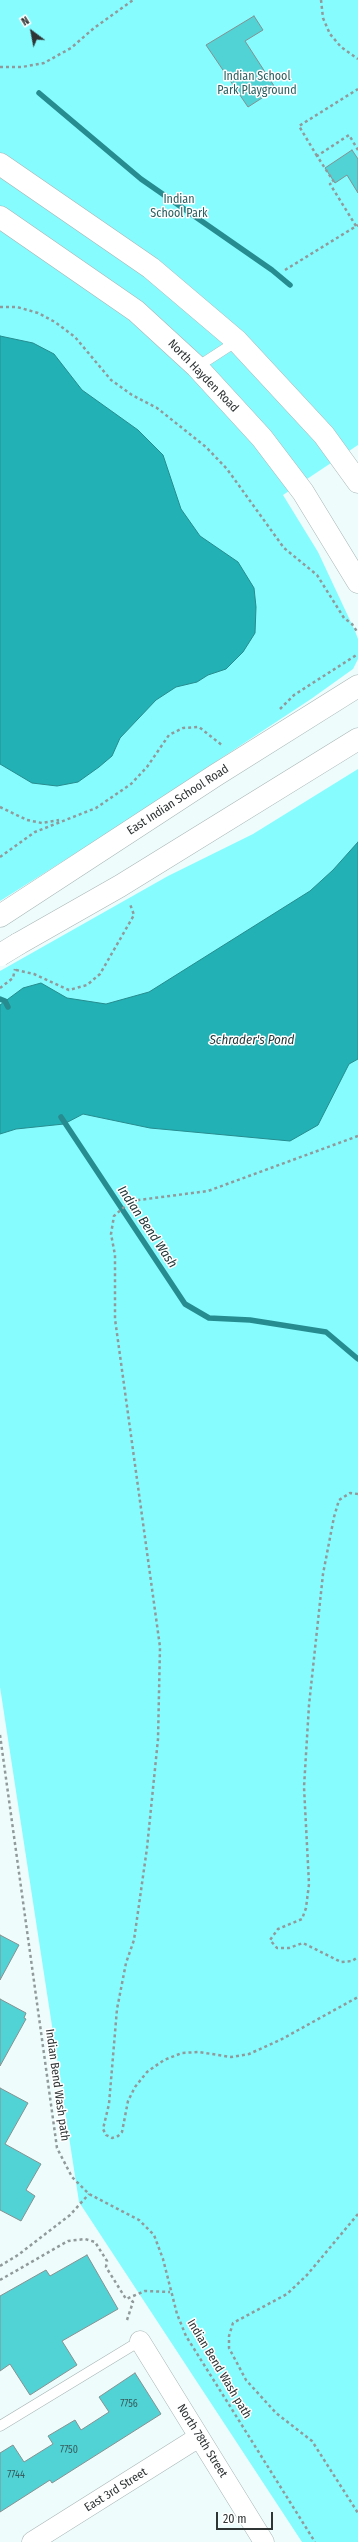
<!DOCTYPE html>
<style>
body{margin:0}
#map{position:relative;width:358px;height:2542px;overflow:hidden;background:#effcfc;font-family:"Fira Sans Condensed",sans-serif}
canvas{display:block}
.north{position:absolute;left:12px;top:12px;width:40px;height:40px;-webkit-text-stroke:3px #fff;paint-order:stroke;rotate:328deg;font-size:11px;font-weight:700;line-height:16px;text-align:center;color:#2f3435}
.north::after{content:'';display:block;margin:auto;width:14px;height:18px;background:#2f3435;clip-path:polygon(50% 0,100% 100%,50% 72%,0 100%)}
.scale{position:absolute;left:216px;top:2512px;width:57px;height:18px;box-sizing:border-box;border:2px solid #2f3435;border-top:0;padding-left:5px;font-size:12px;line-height:14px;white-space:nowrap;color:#2f3435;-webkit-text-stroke:3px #fff;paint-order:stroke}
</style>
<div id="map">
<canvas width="358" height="2542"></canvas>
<div class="north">N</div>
<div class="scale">20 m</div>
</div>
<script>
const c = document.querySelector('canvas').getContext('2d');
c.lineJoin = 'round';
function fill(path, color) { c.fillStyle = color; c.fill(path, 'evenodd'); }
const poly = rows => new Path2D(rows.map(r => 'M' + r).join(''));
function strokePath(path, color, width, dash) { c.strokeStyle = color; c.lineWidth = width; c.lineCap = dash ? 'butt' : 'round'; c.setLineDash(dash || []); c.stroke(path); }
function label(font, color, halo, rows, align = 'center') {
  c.font = font + ' "Fira Sans Condensed",sans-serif'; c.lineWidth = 3; c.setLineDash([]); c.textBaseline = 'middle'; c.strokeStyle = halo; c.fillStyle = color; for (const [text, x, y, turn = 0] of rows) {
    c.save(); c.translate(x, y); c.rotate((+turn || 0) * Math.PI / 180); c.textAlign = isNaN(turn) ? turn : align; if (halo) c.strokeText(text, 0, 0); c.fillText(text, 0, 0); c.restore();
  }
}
const green = poly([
 [0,0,358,0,358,445,283,495,318,552,355,631,358,639,358,659,353,669,311,699,103,836,0,901],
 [358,769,358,2542,302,2542,79,2202,0,1687,0,971,168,876,253,834]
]);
const water = poly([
 [0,336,33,343,54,354,82,390,138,430,163,455,181,509,200,536,238,562,254,588,256,607,255,633,243,652,226,669,208,675,197,682,176,687,156,700,120,738,112,756,99,767,78,782,57,786,32,783,0,764,0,336],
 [358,842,358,1059,349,1064,318,1125,290,1141,150,1128,83,1114,64,1124,16,1129,0,1134,0,1005,23,988,41,983,67,998,106,1004,149,992,310,891,333,870,358,842]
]);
const stream = poly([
 [39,93,141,179,272,270,290,285],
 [0,999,5,1001,8,1007],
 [61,1117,185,1304,209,1318,250,1320,326,1332,358,1359]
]);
const building = poly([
 [254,16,263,30,245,41,276,89,248,107,206,45,254,16],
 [352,150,358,159,358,193,347,175,335,183,325,168,352,150],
 [0,1935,19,1945,0,1980,0,1935],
 [0,1999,26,2013,24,2018,26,2019,0,2066,0,1999],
 [0,2088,28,2103,5,2144,41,2164,26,2190,35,2196,21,2221,0,2210,0,2088],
 [87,2255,118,2309,62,2341,77,2365,30,2395,10,2364,0,2371,0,2296,46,2270,50,2276,87,2255],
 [135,2373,161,2414,52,2483,50,2480,0,2512,0,2453,13,2445,24,2462,53,2444,48,2436,75,2420,81,2430,109,2412,99,2397,135,2373]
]);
const path = poly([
 [321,0,323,18,330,34,341,47,358,59],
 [0,67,22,67,44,63,71,48,94,28,133,0],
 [317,156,299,126,358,89],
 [356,226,330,184,334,182,317,156,349,135,358,150],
 [285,270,358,225],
 [0,307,17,307,38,313,55,322,75,337,111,380,132,395,157,408,206,447,227,469,284,548,317,575,344,618,352,624,358,633],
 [280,709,294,695,358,654],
 [0,807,27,820,42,823,59,820],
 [0,857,35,832,96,808,131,784,147,767,169,735,183,728,199,727,223,746],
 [16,970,34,974,69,990,87,985,100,974,134,915,130,904],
 [0,988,13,978,15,969],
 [358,1136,208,1191,131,1201,114,1216,111,1234,115,1255,115,1319,160,1647,158,1739,147,1848,134,1940,126,1963,117,2009,109,2104,103,2129,106,2135,112,2138,118,2136,122,2132,128,2101,135,2087,147,2072,164,2060,182,2053,199,2052,231,2057,249,2054,282,2039,358,1997],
 [358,1494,350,1493,339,1500,334,1517,323,1574,309,1705,304,1787,309,1884,306,1908,302,1919,278,1929,270,1940,277,1948,289,1948,303,1943,341,1962,352,1961,358,1957],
 [0,1735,57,2148,72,2177,89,2194,139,2220,154,2235,163,2259,177,2314,186,2336,315,2542],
 [358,2214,307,2275,287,2294,233,2323,229,2336,229,2348,246,2380,276,2413,312,2441,358,2513],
 [0,2266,18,2255,70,2215,89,2194],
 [0,2280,68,2241,85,2239,95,2242,107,2261,106,2267,126,2299,145,2291,170,2292],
 [127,2320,133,2302,130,2299]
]);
const service = poly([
 [197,367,237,341],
 [0,2426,140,2341]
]);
const minor = poly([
 [140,2341,264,2542],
 [32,2542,199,2437]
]);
const secondary = poly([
 [0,916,216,775,358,686],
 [18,944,120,886,358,739]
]);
const primary = poly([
 [0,164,151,268,237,341,324,435,358,482],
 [0,217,136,311,197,367,262,438,303,492,358,582]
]);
const secondaryBridge = poly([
 [0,955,18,944]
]);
const numberNames = [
 ["7756",129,2404],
 ["7750",69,2450],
 ["7744",16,2475]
];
const parkNames = [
 ["Indian School",257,77],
 ["Park Playground",257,91],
 ["Indian",179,200],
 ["School Park",179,214]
];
const streetNames = [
 ["North Hayden Road",203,376,46],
 ["East Indian School Road",178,800,-33],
 ["Indian Bend Wash path",57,2085,82],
 ["Indian Bend Wash path",219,2369,59],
 ["North 78th Street",202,2441,58],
 ["East 3rd Street",116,2490,-32]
];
const waterNames = [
 ["Schrader's Pond",252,1040],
 ["Indian Bend Wash",147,1227,56]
];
fill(green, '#86fcff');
fill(water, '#22b2b5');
strokePath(water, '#268c8f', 1);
strokePath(stream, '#268c8f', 5.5);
fill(building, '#51d3d6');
strokePath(building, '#859191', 1);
strokePath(service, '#a8b5b5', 11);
strokePath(minor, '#a8b5b5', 21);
strokePath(secondary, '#a8b5b5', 23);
strokePath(primary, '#a8b5b5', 23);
strokePath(path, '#919a9b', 2.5, [3, 3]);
strokePath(service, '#fff', 10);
strokePath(minor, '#fff', 20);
strokePath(secondary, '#fff', 22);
strokePath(primary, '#fff', 22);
strokePath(secondaryBridge, '#a8b5b5', 23, []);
strokePath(secondaryBridge, '#fff', 22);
label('10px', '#385c5d', null, numberNames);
label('12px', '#2a6061', '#fff', parkNames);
label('12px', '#2f3435', '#fff', streetNames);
label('italic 13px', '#223839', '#fff', waterNames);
</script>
